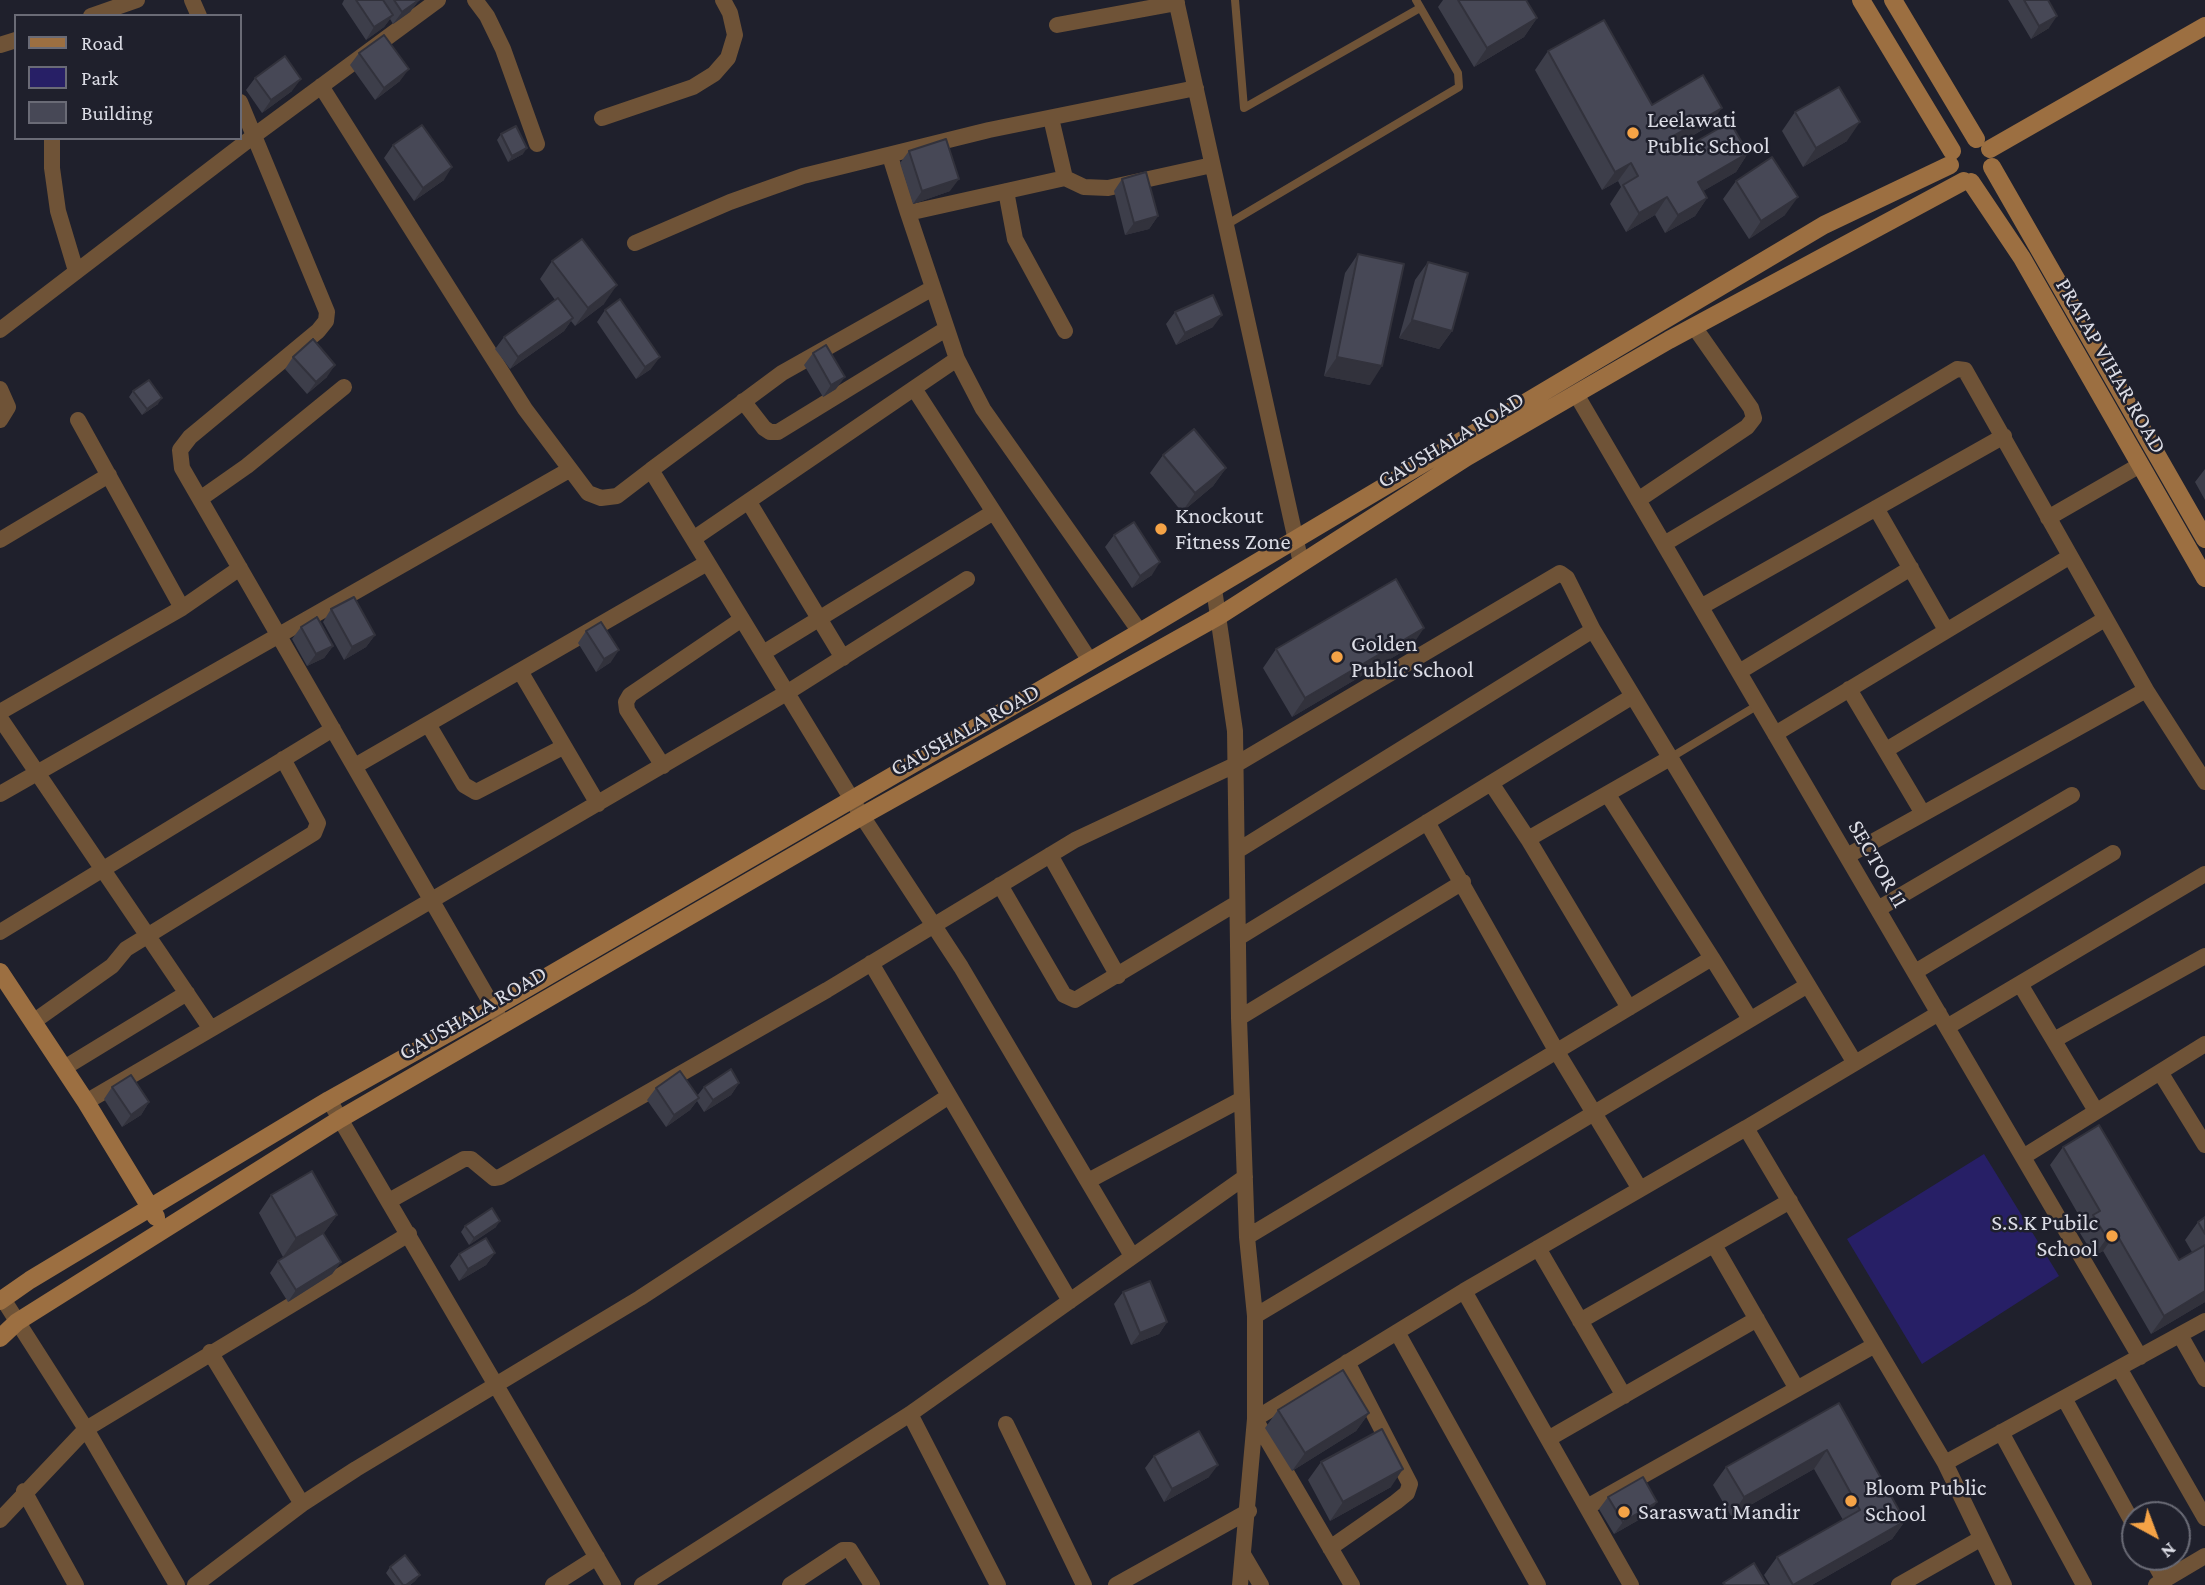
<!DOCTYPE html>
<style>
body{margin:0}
#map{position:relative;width:2205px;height:1585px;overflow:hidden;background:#1f202c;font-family:"Crimson Pro",serif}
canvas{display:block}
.legend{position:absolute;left:14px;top:14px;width:228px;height:126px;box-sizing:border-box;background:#1f202c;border:2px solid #6a6b76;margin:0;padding:9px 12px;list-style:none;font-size:21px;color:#dbdce5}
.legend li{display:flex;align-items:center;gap:14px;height:35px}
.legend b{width:35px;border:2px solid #6a6b76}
.north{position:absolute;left:2121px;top:1501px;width:70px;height:70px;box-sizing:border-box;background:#1f202c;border:2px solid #6a6b76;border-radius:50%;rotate:139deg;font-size:19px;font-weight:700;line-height:28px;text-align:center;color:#dbdce5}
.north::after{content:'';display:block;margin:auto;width:24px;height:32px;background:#f5a346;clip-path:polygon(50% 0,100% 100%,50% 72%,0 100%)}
</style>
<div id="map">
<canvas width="2205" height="1585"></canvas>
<ul class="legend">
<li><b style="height:9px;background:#9c6f41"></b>Road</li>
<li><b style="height:19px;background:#271f66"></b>Park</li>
<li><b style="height:19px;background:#474856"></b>Building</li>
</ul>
<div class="north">N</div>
</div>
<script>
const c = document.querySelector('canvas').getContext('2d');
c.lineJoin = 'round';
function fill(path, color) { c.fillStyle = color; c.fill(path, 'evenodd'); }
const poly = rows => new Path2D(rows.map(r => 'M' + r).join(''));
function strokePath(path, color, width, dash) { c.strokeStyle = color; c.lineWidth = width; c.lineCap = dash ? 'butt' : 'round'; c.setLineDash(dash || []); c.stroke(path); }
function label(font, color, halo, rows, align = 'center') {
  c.font = font + ' "Crimson Pro",serif'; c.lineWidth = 5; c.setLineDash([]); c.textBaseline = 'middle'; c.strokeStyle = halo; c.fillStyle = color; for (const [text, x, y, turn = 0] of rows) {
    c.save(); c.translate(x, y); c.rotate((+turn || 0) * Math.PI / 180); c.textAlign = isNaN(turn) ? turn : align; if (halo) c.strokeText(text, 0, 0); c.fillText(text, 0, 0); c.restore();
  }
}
const green = poly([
 [1984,1154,2059,1276,1922,1364,1847,1239]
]);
const lane = poly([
 [1235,0,1244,108,1420,8],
 [1226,225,1459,87,1458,73,1416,0],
 [1670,758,1758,705]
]);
const street = poly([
 [192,0,199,16],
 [475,0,487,16,503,49,537,144],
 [1176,0,1301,563],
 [91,16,137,0],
 [1057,25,1177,3],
 [0,45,16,40],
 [321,86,525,409,588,493,601,498,617,496,651,470,862,816,961,967,1132,1256],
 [240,102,327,312,326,321,318,331,190,437,180,450,182,468,500,1019],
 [602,118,693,87,714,74,728,58,735,35,730,13,723,0],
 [1051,118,1065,178],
 [52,138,52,168,58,211,76,271],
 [890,156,908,213],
 [1006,191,1015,239,1065,331],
 [635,243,730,202,803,176,989,130,1196,88],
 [0,330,255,135,438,0],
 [0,389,8,407,0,420],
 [915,390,1090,661],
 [1576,394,2140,1357],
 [743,401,764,428,770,432,778,432,946,329],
 [78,420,182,608],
 [651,470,782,373,931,289],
 [200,499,247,466,344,387],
 [1638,500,1747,427,1754,418,1751,408,1695,328],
 [750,504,843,658],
 [1876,508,1946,630],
 [2048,518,2140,465],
 [693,539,957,359],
 [0,540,109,475],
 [1664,544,1957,369,1965,370,2146,690,2205,782],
 [1214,589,1235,731,1239,1018,1247,1237,1255,1316,1255,1419,1240,1585],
 [1706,604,2004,436],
 [1140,632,983,409,957,359,908,213,1065,178,1084,187,1108,188,1212,165],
 [763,653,992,513],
 [520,671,598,804],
 [1739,672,1911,568],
 [1849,689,1922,812],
 [0,712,182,608,240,568],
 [0,718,211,1029],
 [428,724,464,785,476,792,563,747],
 [1775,734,2069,557],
 [1886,750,2105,619],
 [355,766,707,563],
 [663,766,627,710,626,702,630,695,742,619],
 [1491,783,1528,839,1629,1008],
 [0,794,569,470],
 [1427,822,1557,1052,1640,1189],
 [1528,839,1670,758],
 [1237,851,1593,630],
 [1050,855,1118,976],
 [1847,856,2146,690],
 [1000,885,1064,995,1075,1000,1237,903],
 [1878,909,2072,795],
 [0,932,333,729],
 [1238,938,1633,696],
 [1712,958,1750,1019],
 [871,963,1070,1301],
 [1915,972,2113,853],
 [2020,984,2096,1111],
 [1239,1018,1463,882],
 [33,1022,112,966,126,949,314,833,318,823,283,759],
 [1947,1027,2205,874],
 [2054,1040,2205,956],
 [64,1068,187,993],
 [2160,1072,2205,1145],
 [329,1100,613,1585],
 [86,1102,788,692,967,579],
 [1746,1128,1939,1013],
 [2023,1157,2205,1044],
 [1088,1181,1242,1099],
 [389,1201,464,1159,471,1159,494,1178,500,1177,827,990,1075,840,1235,765,1560,573,1567,578,1593,630,1855,1063],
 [1247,1237,1712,958,1608,795],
 [1714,1245,1797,1389],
 [1538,1248,1624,1396],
 [1464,1291,1631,1585],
 [3,1299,86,1429,177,1585],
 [1255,1316,1808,985],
 [1580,1321,1790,1201],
 [1397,1332,1538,1585],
 [2180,1335,2205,1379],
 [210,1352,302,1504],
 [2119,1368,2205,1518],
 [2064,1398,2135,1527],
 [910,1414,998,1585],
 [1006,1424,1084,1585],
 [2001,1432,2084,1585],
 [1548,1439,1757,1319],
 [1945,1463,2205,1321],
 [24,1491,76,1585],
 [1587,1507,1875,1345],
 [0,1520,86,1429,409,1234],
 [1330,1548,1396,1502,1407,1493,1410,1484,1347,1362],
 [1244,1556,1261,1585],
 [2151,1557,2164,1580],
 [195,1585,302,1504,356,1469,640,1298,949,1096],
 [553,1585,597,1557],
 [642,1585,910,1414,1245,1177],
 [790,1585,843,1550,850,1550,872,1585],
 [1116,1585,1249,1511],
 [1352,1585,1255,1419,1464,1291,1746,1128,1945,1463,2004,1585],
 [1899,1585,1980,1539],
 [2156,1585,2205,1556]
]);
const secondary = poly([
 [1861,0,1952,151],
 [1893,0,1976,139],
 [1990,149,2205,26],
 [1992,167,2205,539],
 [1971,182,2022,258,2205,578],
 [0,972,86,1102,156,1217],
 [0,1301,30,1280,329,1100,493,1008,1140,632,1824,225,1950,165],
 [0,1338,17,1322,340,1119,862,816,1219,616,1467,457,1669,340,1964,181]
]);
const wall = poly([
 [344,0,419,0,410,12,393,24,390,19,384,27,366,40,342,4],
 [1443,0,1526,0,1537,18,1524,37,1474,67,1438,7],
 [2008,0,2048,0,2049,28,2031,39],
 [1548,51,1652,105,1709,126,1680,143,1683,149,1748,153,1736,172,1703,191,1707,198,1695,216,1665,233,1655,215,1626,232,1610,204,1621,187,1618,181,1602,190,1535,70],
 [359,53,400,81,375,100,350,65],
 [255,78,292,91,262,113,246,90],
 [1795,112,1847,141,1803,167,1782,131],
 [501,134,523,154,508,162,497,140],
 [393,145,444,180,414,201,384,158],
 [909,151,950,191,913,204,900,163],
 [1122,179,1158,216,1149,229,1125,235,1114,191],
 [1736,181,1785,215,1749,239,1723,199],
 [1358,254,1370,385,1324,376,1345,273],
 [552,261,604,304,575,326,571,321,564,331,510,369,495,349,504,337,555,300,540,279],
 [1428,262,1452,331,1439,349,1399,338,1415,280],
 [605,310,651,369,636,379,597,322],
 [1175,312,1213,327,1176,345,1166,324],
 [813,353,836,389,823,397,804,365],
 [293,357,327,377,307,394,285,369],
 [133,391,158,404,142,415,129,397],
 [1163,455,1226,468,1213,486,1182,512,1150,473],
 [2205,469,2205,500,2195,482],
 [1114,535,1152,575,1132,588,1105,547],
 [331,609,375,635,366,647,344,660,323,622],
 [301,627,333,646,324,658,307,666,292,639],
 [586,631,611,662,596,672,578,643],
 [1412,646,1292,717,1263,668,1276,649],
 [739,1083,731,1095,704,1112,697,1101,690,1110,666,1127,647,1100,656,1088,697,1096,704,1087],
 [112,1087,149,1102,141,1115,122,1127,104,1099],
 [2063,1147,2179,1260,2192,1252,2185,1240,2198,1222,2205,1217,2205,1302,2151,1334,2103,1251,2094,1256,2080,1233,2085,1226,2050,1165],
 [271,1195,337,1215,323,1234,341,1262,332,1274,288,1302,270,1273,278,1261,298,1248,283,1257,259,1213],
 [465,1226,496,1227,469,1245,461,1232],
 [495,1253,486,1265,459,1281,450,1266,459,1254],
 [1123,1292,1167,1322,1159,1334,1131,1345,1114,1304],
 [1839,1403,1905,1521,1892,1539,1812,1585,1770,1585,1764,1575,1777,1557,1843,1520,1814,1469,1731,1516,1713,1485,1726,1467],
 [1278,1410,1369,1413,1356,1431,1292,1471,1265,1428],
 [1154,1456,1209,1477,1164,1502,1145,1468],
 [1321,1462,1391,1487,1330,1521,1308,1480],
 [1608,1497,1649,1514,1614,1534,1599,1509],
 [390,1567,420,1575,415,1581,410,1585,395,1585,386,1573]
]);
const shadedWall = poly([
 [419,0,410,12,393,24,402,12],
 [393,15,384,27,366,40,374,27],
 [2057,16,2049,28,2031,39,2039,26],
 [1537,18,1524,37,1474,67,1487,48],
 [409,69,400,81,375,100,384,88],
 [301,79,292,91,262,113,271,100],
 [1722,108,1709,126,1662,153,1675,135],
 [1860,122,1847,141,1803,167,1816,148],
 [527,148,523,154,508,162,512,156],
 [1748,153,1736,172,1686,201,1698,182],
 [1631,163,1618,181,1602,190,1615,172],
 [452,167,444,180,414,201,423,188],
 [959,179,950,191,913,204,922,191],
 [1667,197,1655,215,1626,232,1639,213],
 [1798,197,1785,215,1749,239,1761,221],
 [1707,198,1695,216,1665,233,1678,215],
 [1158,216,1149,229,1125,235,1134,223],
 [617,285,604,304,575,326,588,308],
 [1222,315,1213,327,1176,345,1185,333],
 [573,318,564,331,510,369,518,357],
 [1412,320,1452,331,1439,349,1399,338],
 [660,357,651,369,636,379,645,367],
 [1337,357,1382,366,1370,385,1324,376],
 [335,365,327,377,307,394,316,382],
 [845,377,836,389,823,397,831,385],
 [162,398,158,404,142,415,147,409],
 [1226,468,1213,486,1182,512,1195,493],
 [1160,562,1152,575,1132,588,1140,576],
 [1424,628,1412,646,1292,717,1305,698],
 [375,635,366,647,344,660,352,647],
 [333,646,324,658,307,666,316,654],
 [619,650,611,662,596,672,604,659],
 [739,1083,731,1095,704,1112,713,1100],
 [699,1098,690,1110,666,1127,674,1115],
 [149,1102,141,1115,122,1127,131,1115],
 [337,1215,324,1233,283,1257,296,1238],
 [500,1221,496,1227,469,1245,474,1238],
 [2116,1233,2103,1251,2094,1256,2107,1238],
 [495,1253,486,1265,459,1281,468,1269],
 [341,1262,332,1274,288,1302,296,1290],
 [2205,1291,2205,1302,2151,1334,2164,1316],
 [1167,1322,1159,1334,1131,1345,1140,1333],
 [1369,1413,1356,1431,1292,1471,1305,1453],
 [1827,1450,1814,1469,1731,1516,1744,1497],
 [1218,1465,1209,1477,1164,1502,1172,1489],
 [1403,1469,1391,1487,1330,1521,1343,1502],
 [1657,1502,1649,1514,1614,1534,1623,1522],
 [1905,1521,1892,1539,1812,1585,1792,1585],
 [420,1575,415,1581,410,1585,406,1585]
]);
const building = poly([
 [356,0,383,0,393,15,374,27,356,0],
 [394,0,419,0,402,12,394,0],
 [1458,0,1526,0,1537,18,1487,48,1458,0],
 [2024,0,2048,0,2057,16,2039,26,2024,0],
 [1604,20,1652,105,1703,75,1722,108,1675,135,1683,149,1730,122,1748,153,1698,182,1707,198,1678,215,1667,197,1639,213,1623,185,1638,176,1631,163,1615,172,1548,51,1604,20],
 [384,35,409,69,384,88,359,53,384,35],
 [285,56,301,79,271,100,255,78,285,56],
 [1839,87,1860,122,1816,148,1795,112,1839,87],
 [422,125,452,167,423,188,393,145,422,125],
 [516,126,527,148,512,156,501,134,516,126],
 [946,139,959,179,922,191,909,151,946,139],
 [1772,157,1798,197,1761,221,1736,181,1772,157],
 [1146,172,1158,216,1134,223,1122,179,1146,172],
 [582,239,617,285,588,308,552,261,582,239],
 [1358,254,1404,264,1382,366,1337,357,1358,254],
 [1428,262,1468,273,1452,331,1412,320,1428,262],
 [1213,295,1222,315,1185,333,1175,312,1213,295],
 [558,298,573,318,518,357,504,337,558,298],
 [620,299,660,357,645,367,605,310,620,299],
 [313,339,335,365,316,382,293,357,313,339],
 [826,345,845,377,831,385,813,353,826,345],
 [149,380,162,398,147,409,133,391,149,380],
 [1194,429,1226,468,1195,493,1163,455,1194,429],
 [1134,522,1160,562,1140,576,1114,535,1134,522],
 [1396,579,1424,628,1305,698,1276,649,1396,579],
 [354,597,375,635,352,647,331,609,354,597],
 [317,617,333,646,316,654,301,627,317,617],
 [601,622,619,650,604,659,586,631,601,622],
 [731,1069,739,1083,713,1100,704,1087,731,1069],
 [680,1071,699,1098,674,1115,656,1088,680,1071],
 [131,1075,149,1102,131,1115,112,1087,131,1075],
 [2099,1125,2179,1260,2205,1245,2205,1291,2164,1316,2116,1233,2107,1238,2093,1215,2100,1211,2063,1147,2099,1125],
 [312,1171,337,1215,296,1238,271,1195,312,1171],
 [492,1208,500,1221,474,1238,465,1226,492,1208],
 [2205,1217,2205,1234,2198,1222,2205,1217],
 [323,1233,341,1262,296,1290,278,1261,323,1233],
 [486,1238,495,1253,468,1269,459,1254,486,1238],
 [1150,1281,1167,1322,1140,1333,1123,1292,1150,1281],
 [1343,1370,1369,1413,1305,1453,1278,1410,1343,1370],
 [1839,1403,1905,1521,1793,1585,1777,1557,1860,1510,1827,1450,1744,1497,1726,1467,1839,1403],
 [1382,1429,1403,1469,1343,1502,1321,1462,1382,1429],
 [1199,1431,1218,1465,1172,1489,1154,1456,1199,1431],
 [1643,1477,1657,1502,1623,1522,1608,1497,1643,1477],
 [405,1555,420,1575,406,1585,403,1585,390,1567,405,1555],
 [1754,1563,1767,1585,1726,1585,1723,1583,1754,1563]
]);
const markers = [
 [1633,133,7,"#f5a346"],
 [1161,529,7,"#f5a346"],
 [1337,657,7,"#f5a346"],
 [2112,1236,7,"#f5a346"],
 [1851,1501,7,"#f5a346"],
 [1624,1512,7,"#f5a346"]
];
const poiNames = [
 ["Leelawati",1647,120],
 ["Public School",1647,146],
 ["Knockout",1175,516],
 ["Fitness Zone",1175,542],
 ["Golden",1351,644],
 ["Public School",1351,670],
 ["S.S.K Pubilc",2098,1223,"right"],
 ["School",2098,1249,"right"],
 ["Bloom Public",1865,1488],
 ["School",1865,1514],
 ["Saraswati Mandir",1638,1512]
];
const streetNames = [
 ["PRATAP VIHAR ROAD",2111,366,60],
 ["GAUSHALA ROAD",1451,440,-31],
 ["GAUSHALA ROAD",965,730,-29],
 ["SECTOR 11",1878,864,60],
 ["GAUSHALA ROAD",473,1013,-30]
];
fill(green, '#271f66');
strokePath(lane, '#6f5337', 8);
strokePath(street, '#6f5337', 16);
strokePath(secondary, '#9c6f41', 18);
fill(wall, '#3d3e4a');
fill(shadedWall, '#32323c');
fill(building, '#474856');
strokePath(building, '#32323c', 2);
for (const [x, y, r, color] of markers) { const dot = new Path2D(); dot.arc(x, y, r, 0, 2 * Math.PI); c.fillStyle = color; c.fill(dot); strokePath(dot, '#1f202c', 2.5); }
label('23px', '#dbdce5', '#1f202c', poiNames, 'left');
label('23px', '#dbdce5', '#1f202c', streetNames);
</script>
